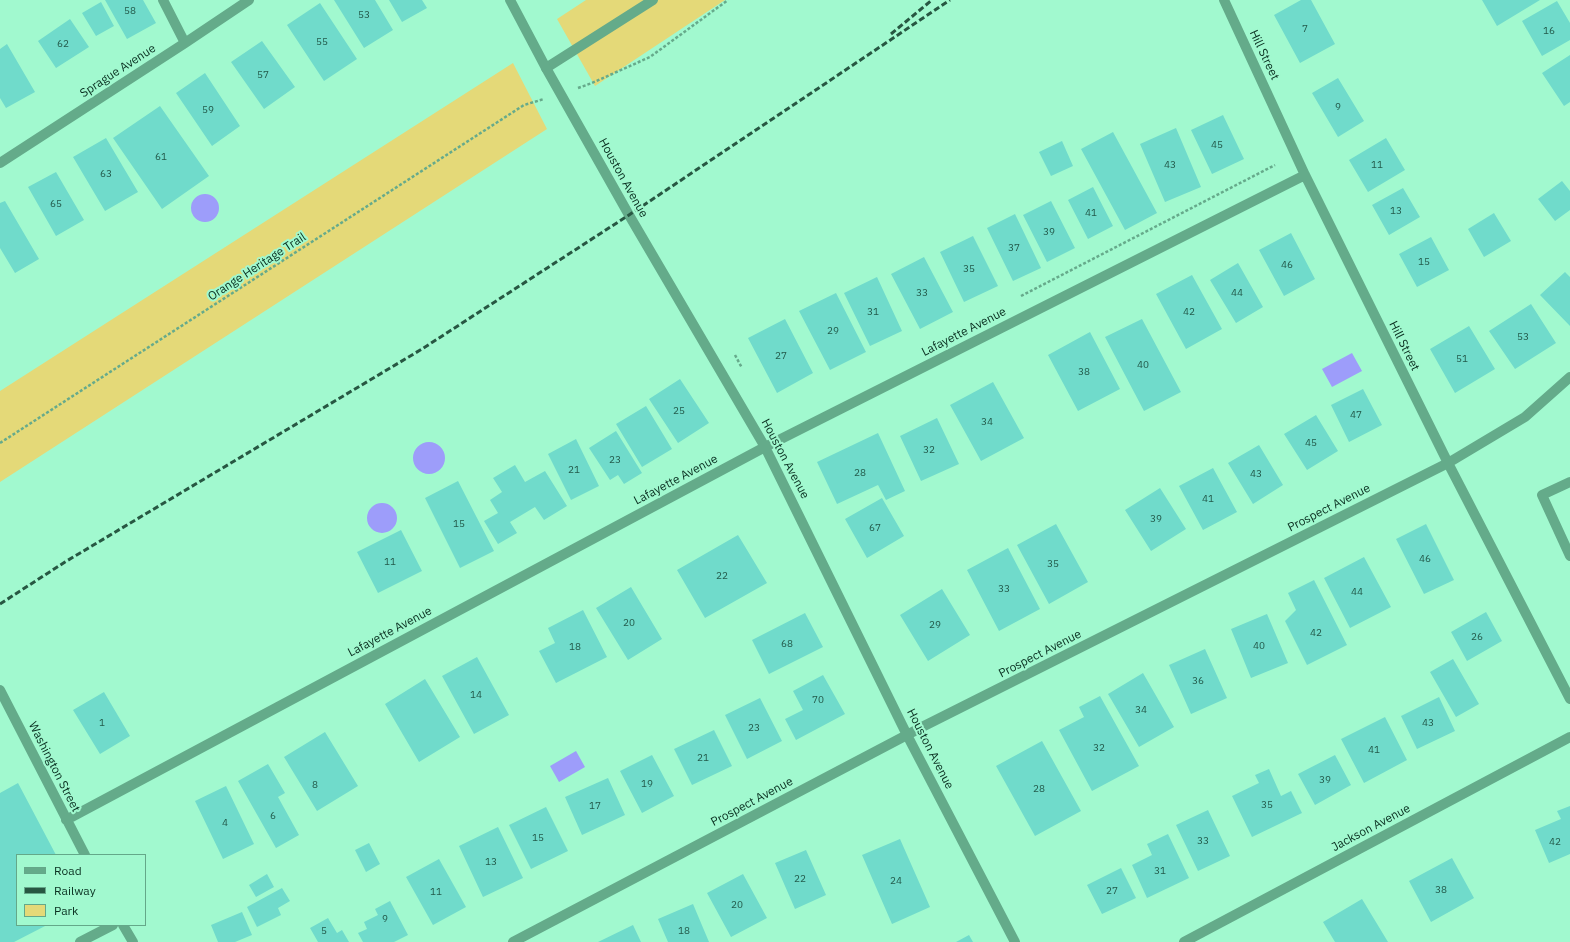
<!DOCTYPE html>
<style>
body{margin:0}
#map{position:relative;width:1570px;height:942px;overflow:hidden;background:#a1f9cf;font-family:"IBM Plex Sans",sans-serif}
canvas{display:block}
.legend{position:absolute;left:16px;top:854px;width:130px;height:72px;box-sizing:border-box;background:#a1f9cf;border:1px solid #64a889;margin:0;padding:5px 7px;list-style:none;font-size:12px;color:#092f20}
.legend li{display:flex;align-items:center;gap:8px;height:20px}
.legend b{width:20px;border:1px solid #64a889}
</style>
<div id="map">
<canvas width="1570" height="942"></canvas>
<ul class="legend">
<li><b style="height:5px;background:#64ab8a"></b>Road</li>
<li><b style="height:5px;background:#275742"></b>Railway</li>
<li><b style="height:11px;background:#e4d978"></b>Park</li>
</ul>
</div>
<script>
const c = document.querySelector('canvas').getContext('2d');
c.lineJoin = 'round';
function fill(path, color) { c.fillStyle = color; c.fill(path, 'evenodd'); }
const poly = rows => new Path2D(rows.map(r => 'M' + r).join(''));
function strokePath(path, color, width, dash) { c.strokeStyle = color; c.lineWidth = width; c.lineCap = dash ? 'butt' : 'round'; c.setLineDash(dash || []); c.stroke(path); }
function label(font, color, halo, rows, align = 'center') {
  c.font = font + ' "IBM Plex Sans",sans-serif'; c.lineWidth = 4; c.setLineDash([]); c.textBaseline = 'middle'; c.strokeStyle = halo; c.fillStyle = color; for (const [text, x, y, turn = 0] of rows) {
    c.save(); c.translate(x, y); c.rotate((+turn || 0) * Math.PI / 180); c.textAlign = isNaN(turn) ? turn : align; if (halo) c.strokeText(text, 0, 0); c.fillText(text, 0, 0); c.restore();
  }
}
const green = poly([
 [586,0,725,0,595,86,557,19],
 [513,63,547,129,0,482,0,391]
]);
const water = poly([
 '191 208a14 14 0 1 1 28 0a14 14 0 1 1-28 0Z',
 [1352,353,1362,371,1332,387,1322,369],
 '413 458a16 16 0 1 1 32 0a16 16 0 1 1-32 0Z',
 '367 518a15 15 0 1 1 30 0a15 15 0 1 1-30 0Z',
 [576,751,585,767,559,782,550,766]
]);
const building = poly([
 [105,0,143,0,156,23,127,39],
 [334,0,375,0,393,30,364,48],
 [389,0,422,0,427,8,402,22],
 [1301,0,1311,0,1335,44,1300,63,1274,15],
 [1482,0,1540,0,1497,26],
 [1557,1,1570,23,1570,40,1542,56,1522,21],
 [101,2,114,26,96,36,82,13],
 [320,3,357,59,324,81,287,25],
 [70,19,89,47,56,68,38,41],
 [262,41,295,87,264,109,231,62],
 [7,44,35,92,6,108,0,98,0,49],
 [1570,55,1570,102,1564,106,1542,73],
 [205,73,240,126,212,146,176,93],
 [1338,78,1364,121,1338,137,1312,93],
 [160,106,209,176,162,209,113,138],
 [1223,115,1244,159,1212,174,1191,130],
 [1176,128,1201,187,1165,202,1140,144],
 [1113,132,1157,213,1125,230,1081,149],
 [106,138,138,192,105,211,73,157],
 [1386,138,1405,170,1368,192,1349,160],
 [1062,141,1073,166,1051,176,1039,152],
 [56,172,84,220,56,236,28,187],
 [1562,181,1570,191,1570,210,1555,221,1538,199],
 [1093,187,1113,226,1088,239,1068,200],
 [1403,188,1420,217,1389,235,1372,205],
 [5,201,39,259,15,273,0,248,0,203],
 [1051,201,1075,248,1047,262,1023,215],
 [1494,213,1511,241,1484,257,1468,229],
 [1015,214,1041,268,1013,281,987,228],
 [1291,233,1315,279,1284,296,1259,250],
 [973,236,998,286,964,302,940,252],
 [1431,237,1449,270,1417,287,1399,254],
 [924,257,953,312,920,329,891,274],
 [1238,263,1263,307,1236,323,1210,280],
 [1565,272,1570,277,1570,326,1540,295],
 [1192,275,1222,329,1186,349,1156,294],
 [877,277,902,331,870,346,844,293],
 [836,293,866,352,830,370,799,311],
 [1531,304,1556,343,1515,369,1489,331],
 [785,319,813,373,777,393,748,338],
 [1142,319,1181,392,1144,411,1105,337],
 [1469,326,1495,369,1455,393,1430,349],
 [1090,332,1120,389,1078,411,1048,355],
 [680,379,709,423,678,443,649,399],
 [993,382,1024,438,981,461,950,405],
 [1363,389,1382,425,1349,442,1331,405],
 [646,406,672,449,642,467,616,424],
 [1316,415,1338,451,1307,470,1284,434],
 [937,418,959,464,921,481,900,436],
 [616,431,642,473,624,484,618,475,610,480,589,448],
 [878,433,905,491,886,500,878,485,837,504,817,462],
 [576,439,599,486,571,500,548,454],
 [1259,445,1283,485,1253,504,1228,463],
 [515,465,525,482,545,471,567,506,544,520,535,507,510,522,517,533,498,544,484,521,498,513,490,500,502,492,493,478],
 [1213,468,1237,512,1203,530,1179,486],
 [458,481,494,551,460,568,425,498],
 [1160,488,1186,529,1151,551,1125,510],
 [882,498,904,536,867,558,845,519],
 [1056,524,1088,582,1049,604,1017,545],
 [1426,524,1454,580,1424,594,1396,539],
 [401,530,422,571,378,593,357,552],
 [738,535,767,583,705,618,677,570],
 [1008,548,1040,609,999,631,967,570],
 [1364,557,1391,607,1350,628,1324,578],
 [1314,580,1347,645,1307,665,1285,621,1296,610,1288,593],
 [631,587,662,639,628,660,596,608],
 [942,589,970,635,928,661,900,615],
 [583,610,607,657,556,683,539,651,555,643,548,628],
 [1486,612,1502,641,1467,661,1451,632],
 [805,613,823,647,769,674,752,640],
 [1267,614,1288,663,1251,678,1231,629],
 [1205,649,1227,698,1191,714,1169,665],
 [477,657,509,715,474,734,442,676],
 [1453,659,1479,704,1456,717,1430,672],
 [1143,673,1174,727,1139,747,1108,694],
 [823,675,845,714,796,740,785,719,803,710,793,691],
 [425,679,460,737,419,762,385,704],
 [104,692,130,736,100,754,73,710],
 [1100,696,1139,766,1092,791,1059,730,1084,717,1079,707],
 [1439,697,1455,731,1417,749,1401,716],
 [760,698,782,741,747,759,725,715],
 [1385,717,1407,760,1364,783,1341,739],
 [714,730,732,766,692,785,674,749],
 [325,732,358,786,317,811,284,757],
 [1042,741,1081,811,1035,836,996,766],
 [652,755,674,796,642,813,620,771],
 [1335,755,1351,785,1315,805,1298,774],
 [268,764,285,793,278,797,299,835,276,848,238,781],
 [1269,769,1281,796,1291,791,1302,813,1252,837,1232,796,1259,783,1255,775],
 [608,778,625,815,582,835,565,797],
 [18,783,56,855,17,855,17,925,47,925,14,942,0,942,0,793],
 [226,786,254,844,223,859,195,801],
 [1570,806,1570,854,1549,863,1535,830,1561,819,1557,811],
 [546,807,568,851,531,869,509,825],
 [1208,810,1230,856,1198,871,1176,825],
 [498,827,523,878,483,897,459,846],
 [1168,834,1189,878,1147,898,1132,865,1152,855,1147,844],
 [900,839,930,907,892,924,862,855],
 [369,843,380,864,366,872,355,850],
 [806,850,826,895,795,909,775,863],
 [1452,858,1474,898,1431,922,1409,881],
 [439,859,466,907,433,925,406,877],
 [1121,868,1136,898,1102,914,1087,885],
 [267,874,274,887,256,897,249,885],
 [743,874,767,918,731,937,707,893],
 [282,888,290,901,278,908,281,915,257,927,247,907],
 [1362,899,1388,942,1335,942,1323,922],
 [390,901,408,935,394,942,363,942,358,933,367,929,364,922,378,915,375,909],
 [693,904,709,942,668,942,658,919],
 [242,912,252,935,235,942,218,942,211,925],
 [328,918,337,933,342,930,349,942,318,942,310,928],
 [633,925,641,942,598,942],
 [969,935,973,942,956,942]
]);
const path = poly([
 [578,88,592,83,650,57,728,0],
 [1021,296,1275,165],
 [735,355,742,368],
 [0,443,524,105,544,99]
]);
const lane = poly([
 [546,68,653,0],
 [1570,482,1542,495,1570,556],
 [80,942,113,925]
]);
const street = poly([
 [163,0,185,43],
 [510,0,546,68,629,215,765,447,907,735,1015,942],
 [1224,0,1305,175,1448,463,1570,699],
 [0,163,185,43,249,0],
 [0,690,85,855],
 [66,820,765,447,1305,175],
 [123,925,133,942],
 [513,942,924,726,1448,463,1525,417,1570,377],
 [1184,942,1570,737]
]);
const rail = poly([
 [891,34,932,0],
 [0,604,65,562,422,349,629,215,950,0]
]);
const numberNames = [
 ["58",130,11],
 ["53",364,15],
 ["7",1305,29],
 ["16",1549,31],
 ["55",322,42],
 ["62",63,44],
 ["57",263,75],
 ["9",1338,107],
 ["59",208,110],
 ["45",1217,145],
 ["61",161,157],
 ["43",1170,165],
 ["11",1377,165],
 ["63",106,174],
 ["65",56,204],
 ["13",1396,211],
 ["41",1091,213],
 ["39",1049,232],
 ["37",1014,248],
 ["15",1424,262],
 ["46",1287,265],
 ["35",969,269],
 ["33",922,293],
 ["44",1237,293],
 ["31",873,312],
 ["42",1189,312],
 ["29",833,331],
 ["53",1523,337],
 ["27",781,356],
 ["51",1462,359],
 ["40",1143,365],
 ["38",1084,372],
 ["25",679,411],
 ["47",1356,415],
 ["34",987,422],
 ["45",1311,443],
 ["32",929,450],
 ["23",615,460],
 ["21",574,470],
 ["28",860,473],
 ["43",1256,474],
 ["41",1208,499],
 ["39",1156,519],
 ["15",459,524],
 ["67",875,528],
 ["46",1425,559],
 ["11",390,562],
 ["35",1053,564],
 ["22",722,576],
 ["33",1004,589],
 ["44",1357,592],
 ["20",629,623],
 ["29",935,625],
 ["42",1316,633],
 ["26",1477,637],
 ["68",787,644],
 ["40",1259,646],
 ["18",575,647],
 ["36",1198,681],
 ["14",476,695],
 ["70",818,700],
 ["34",1141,710],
 ["1",102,723],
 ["43",1428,723],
 ["23",754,728],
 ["32",1099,748],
 ["41",1374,750],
 ["21",703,758],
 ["39",1325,780],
 ["19",647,784],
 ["8",315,785],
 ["28",1039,789],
 ["35",1267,805],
 ["17",595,806],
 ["6",273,816],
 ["4",225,823],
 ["15",538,838],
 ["33",1203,841],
 ["42",1555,842],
 ["13",491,862],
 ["31",1160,871],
 ["22",800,879],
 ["24",896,881],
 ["38",1441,890],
 ["27",1112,891],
 ["11",436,892],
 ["20",737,905],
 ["9",385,919],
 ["5",324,931],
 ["18",684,931]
];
const streetNames = [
 ["Hill Street",1264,55,65],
 ["Sprague Avenue",118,71,-33],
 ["Houston Avenue",623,178,61],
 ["Orange Heritage Trail",257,267,-33],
 ["Lafayette Avenue",964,332,-27],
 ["Hill Street",1404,346,64],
 ["Houston Avenue",785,459,62],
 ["Lafayette Avenue",676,480,-28],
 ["Prospect Avenue",1329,508,-27],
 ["Lafayette Avenue",390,632,-28],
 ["Prospect Avenue",1040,654,-27],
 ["Houston Avenue",930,749,63],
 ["Washington Street",54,767,63],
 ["Prospect Avenue",752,802,-28],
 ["Jackson Avenue",1371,828,-28]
];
fill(green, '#e4d978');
fill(water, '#9d9dfa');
fill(building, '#70dbcb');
strokePath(path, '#66aa8b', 2.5, [3, 2]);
strokePath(lane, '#64ab8a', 10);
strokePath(street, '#64ab8a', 10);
strokePath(rail, '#275742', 3, [6, 3]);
label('10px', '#235a4b', null, numberNames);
label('12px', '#092f20', '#a1f9cf', streetNames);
</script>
